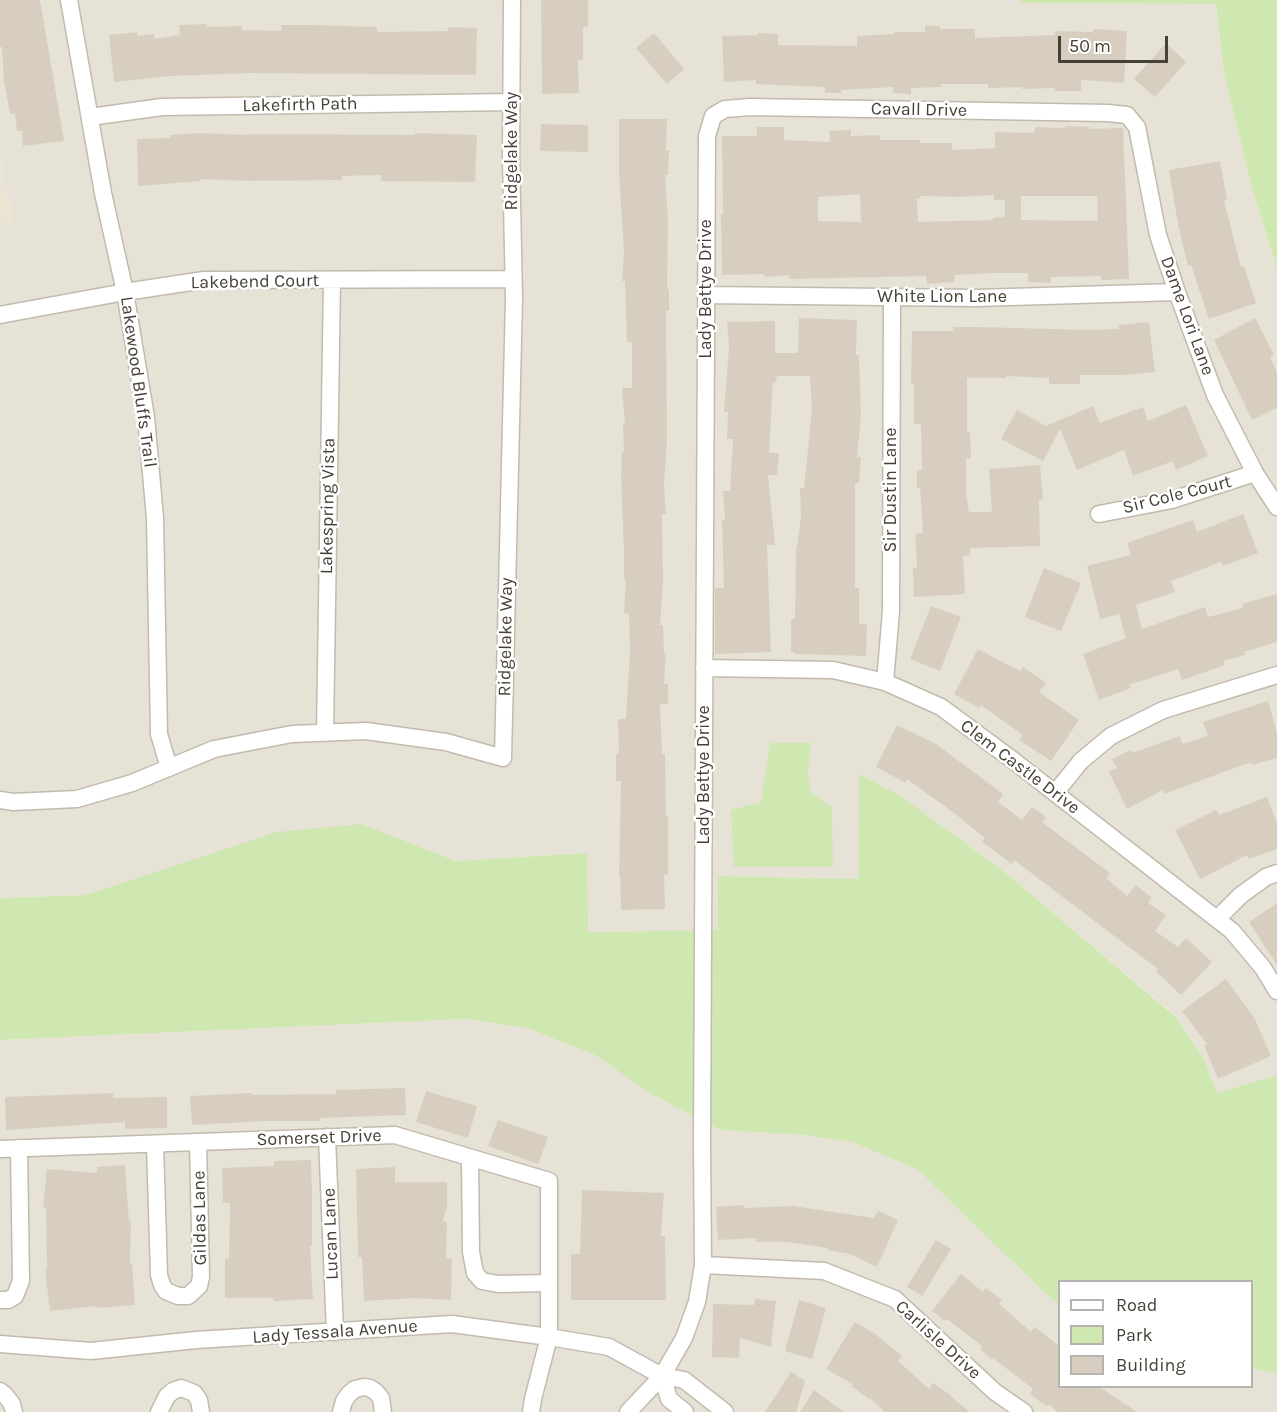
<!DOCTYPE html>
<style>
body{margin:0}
#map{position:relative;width:1277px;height:1412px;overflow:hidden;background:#f3f0e8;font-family:Karla,sans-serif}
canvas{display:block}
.legend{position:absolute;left:1058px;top:1280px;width:195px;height:108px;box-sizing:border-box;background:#fff;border:2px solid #b5b3af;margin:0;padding:8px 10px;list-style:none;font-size:18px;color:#464036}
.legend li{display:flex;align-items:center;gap:12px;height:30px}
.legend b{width:30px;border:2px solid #b5b3af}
.scale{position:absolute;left:1058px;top:36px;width:110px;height:27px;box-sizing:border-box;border:3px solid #464036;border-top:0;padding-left:8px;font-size:18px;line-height:21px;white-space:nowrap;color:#464036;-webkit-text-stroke:4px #fff;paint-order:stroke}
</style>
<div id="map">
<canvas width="1277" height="1412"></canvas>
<ul class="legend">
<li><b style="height:8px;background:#fff"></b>Road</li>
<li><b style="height:16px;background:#cfe7b1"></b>Park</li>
<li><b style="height:16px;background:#d8cec0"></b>Building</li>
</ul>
<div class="scale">50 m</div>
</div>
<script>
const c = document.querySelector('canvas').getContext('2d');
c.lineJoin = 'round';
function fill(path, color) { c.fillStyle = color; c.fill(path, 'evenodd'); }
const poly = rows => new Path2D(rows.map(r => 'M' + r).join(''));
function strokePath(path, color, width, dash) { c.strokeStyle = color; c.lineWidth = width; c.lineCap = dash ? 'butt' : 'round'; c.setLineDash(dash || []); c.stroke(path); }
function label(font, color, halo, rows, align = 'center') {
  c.font = font + ' Karla,sans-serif'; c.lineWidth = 5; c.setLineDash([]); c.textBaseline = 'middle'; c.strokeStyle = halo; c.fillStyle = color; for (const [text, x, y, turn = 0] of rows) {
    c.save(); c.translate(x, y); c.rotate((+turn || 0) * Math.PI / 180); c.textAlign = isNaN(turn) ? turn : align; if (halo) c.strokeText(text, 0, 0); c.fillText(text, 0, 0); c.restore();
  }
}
const residential = poly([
 [0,0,1021,0,1021,3,1216,4,1224,73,1252,188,1277,268,1277,1075,1217,1093,1204,1059,1176,1016,1007,874,901,796,859,774,858,879,718,876,718,930,587,932,587,853,456,861,362,824,174,867,86,895,0,898,0,224,12,221,0,159],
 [465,1019,527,1028,595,1055,651,1094,720,1130,804,1135,852,1142,917,1169,1048,1296,1059,1305,1060,1386,1252,1386,1252,1368,1277,1374,1277,1412,0,1412,0,1040]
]);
const education = poly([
 [0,159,12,222,0,224]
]);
const green = poly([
 [1022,0,1277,0,1277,268,1252,188,1224,73,1216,4,1020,3],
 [770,743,811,743,808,771,810,791,832,808,833,867,734,867,731,810,761,802],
 [859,774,901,796,1007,874,1176,1017,1204,1059,1217,1093,1277,1075,1277,1374,1252,1368,1252,1282,1060,1282,1059,1305,1048,1296,917,1169,852,1142,804,1135,720,1130,651,1094,595,1055,527,1028,465,1019,0,1040,0,898,86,895,277,832,362,824,456,861,587,853,588,932,718,930,718,876,858,879]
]);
const building = poly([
 [0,0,40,0,64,141,23,146,22,131,17,131,15,113,10,114,4,81,2,47,0,47],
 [541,0,588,0,588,27,583,27,583,60,578,60,579,93,542,94],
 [207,24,207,27,242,26,242,30,282,31,281,25,312,25,377,27,377,32,448,31,448,27,477,28,476,75,249,73,170,76,114,82,109,35,137,32,137,36,154,34,155,39,180,35,179,25],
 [925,26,940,26,940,29,975,29,975,38,1055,35,1055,31,1093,32,1094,29,1127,31,1124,83,1081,80,1081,91,1054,91,1054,88,1022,89,1022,87,988,88,988,84,941,84,941,87,911,88,911,94,893,93,893,87,841,90,841,93,825,93,825,87,756,84,756,80,724,82,722,36,758,35,758,33,778,34,778,45,857,46,857,36,894,34,894,32,925,32],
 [654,33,684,69,667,84,636,48],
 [1166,43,1186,62,1155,97,1134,79],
 [619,119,667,119,666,151,669,151,668,175,665,175,668,222,667,289,669,289,669,311,666,311,667,440,664,486,666,514,662,514,663,581,660,625,663,625,664,653,666,653,664,684,668,684,668,704,660,704,662,754,665,754,666,816,668,816,668,875,664,875,665,909,621,910,620,876,619,876,621,781,616,781,616,754,619,754,618,719,626,719,630,652,629,614,624,613,626,580,624,580,624,550,621,476,622,451,624,452,623,424,625,424,622,388,632,388,632,342,627,342,625,281,622,281,624,252,619,175],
 [541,124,588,125,588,152,540,151],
 [1065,126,1089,127,1089,129,1123,128,1129,279,1101,280,1101,276,1051,277,1051,283,1028,282,1028,273,993,273,954,275,955,282,927,284,926,276,789,279,789,275,765,277,764,274,722,275,721,214,723,214,722,136,757,136,757,127,784,127,784,140,830,142,829,131,851,130,851,136,879,135,880,140,920,140,920,143,952,143,952,150,995,148,995,132,1034,133,1035,127,1065,128],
 [860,194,861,222,818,221,818,197],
 [994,195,994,200,1005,200,1005,217,993,218,993,220,918,222,917,199,920,199,920,196,958,197],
 [1021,196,1097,196,1098,221,1021,220],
 [198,133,248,135,248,134,415,135,415,133,477,135,475,182,381,181,381,175,342,176,342,180,248,181,200,179,200,181,138,186,137,139,170,138,170,135],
 [1220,161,1227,200,1224,201,1241,267,1244,266,1256,303,1209,319,1191,265,1188,266,1178,224,1169,170],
 [799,318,857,320,856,355,859,355,861,416,857,457,861,457,859,483,855,483,855,588,859,588,859,624,867,624,866,656,794,654,794,652,791,652,791,619,795,619,796,552,801,518,800,488,804,488,812,409,810,376,777,376,776,382,773,382,769,453,779,453,777,475,768,475,775,545,767,545,771,652,715,654,715,588,724,588,722,520,725,520,723,491,730,491,733,439,727,439,728,412,724,412,729,348,727,322,775,321,775,353,798,353],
 [1255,318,1274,355,1270,357,1277,372,1277,408,1252,420,1214,340],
 [1149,322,1155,372,1125,375,1080,375,1080,384,1049,384,1049,378,1006,376,1006,378,967,378,967,432,970,432,971,458,966,459,966,493,969,512,992,512,989,469,1040,465,1043,499,1039,500,1040,546,970,548,970,555,963,556,965,594,914,597,913,568,917,568,915,534,923,533,920,488,917,488,917,470,922,470,921,424,914,424,914,384,911,384,912,331,953,331,953,327,979,327,1089,330,1119,329,1119,325],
 [1186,405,1208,456,1176,470,1173,461,1133,476,1124,450,1077,470,1060,429,1043,461,1001,439,1017,410,1046,426,1093,406,1100,423,1143,407,1148,421],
 [1243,514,1258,553,1223,566,1221,562,1171,581,1175,592,1136,605,1142,629,1205,607,1208,617,1243,608,1242,604,1277,594,1277,642,1244,652,1245,655,1223,661,1225,665,1182,680,1178,669,1129,685,1131,688,1099,700,1083,654,1126,638,1119,614,1100,619,1087,566,1131,555,1127,543,1193,520,1197,532],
 [1044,568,1081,583,1061,631,1025,617],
 [931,606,961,617,940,671,910,659],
 [978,649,1020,671,1023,667,1046,683,1039,692,1079,720,1051,761,1019,740,1023,735,981,705,979,708,954,694],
 [1268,701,1277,733,1277,758,1252,765,1251,762,1164,794,1163,790,1127,809,1109,772,1117,768,1112,759,1131,750,1132,753,1180,736,1182,744,1208,736,1203,722],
 [897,725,936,744,1003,794,998,802,1022,820,1032,807,1046,817,1042,822,1110,873,1106,878,1127,896,1136,885,1152,898,1148,903,1166,915,1155,931,1178,947,1186,938,1212,962,1181,995,1156,971,1158,969,1014,860,1012,864,982,842,985,838,954,813,907,779,906,783,876,767],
 [1267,797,1277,823,1277,849,1249,859,1247,855,1200,879,1175,830,1216,810,1219,815],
 [1277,903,1277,965,1249,922],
 [1226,979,1255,1019,1271,1056,1218,1079,1204,1045,1207,1044,1182,1011],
 [405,1088,406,1115,320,1118,320,1121,265,1121,192,1125,190,1096,252,1093,252,1095,336,1094,336,1090],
 [426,1091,477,1106,468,1138,416,1122],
 [113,1093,113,1098,167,1097,167,1128,125,1129,125,1122,6,1130,5,1097],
 [498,1120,548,1137,538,1164,488,1146],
 [311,1160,312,1195,312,1246,310,1246,313,1299,274,1301,273,1298,225,1298,225,1259,229,1259,230,1203,223,1203,222,1168,274,1166,274,1161],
 [125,1165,129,1221,131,1221,130,1264,132,1264,135,1305,96,1308,96,1306,50,1311,45,1270,47,1269,46,1208,43,1207,47,1169,97,1173,97,1167],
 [395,1167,395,1182,447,1182,447,1206,443,1221,447,1222,446,1259,452,1259,451,1300,413,1298,364,1301,362,1257,358,1257,356,1169],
 [582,1190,664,1193,661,1236,665,1236,666,1300,571,1300,571,1254,580,1254],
 [743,1205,744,1208,793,1206,874,1218,878,1211,898,1220,877,1267,850,1254,827,1250,827,1248,789,1242,756,1242,756,1238,718,1240,716,1207],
 [936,1240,951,1249,922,1296,907,1287],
 [961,1274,983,1292,986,1288,1002,1300,999,1304,1031,1332,1035,1327,1059,1346,1059,1386,1098,1386,1137,1412,1057,1412,1049,1404,1047,1407,1030,1394,1033,1389,993,1358,992,1360,980,1349,982,1346,947,1319,945,1321,932,1311],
 [755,1299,776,1301,771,1347,737,1337,740,1339,739,1358,712,1357,713,1304,754,1305],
 [799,1300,826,1308,812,1359,785,1351],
 [855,1322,874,1333,902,1356,898,1361,929,1389,933,1383,952,1396,951,1397,970,1412,885,1412,870,1398,869,1399,851,1386,853,1384,826,1369],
 [791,1372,805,1381,796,1412,765,1412],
 [814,1390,844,1412,800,1412]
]);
const minor = poly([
 [69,0,103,193,125,292,146,417,155,518,159,734,169,768],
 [90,117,162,107,511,102],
 [706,295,977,298,1177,292],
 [0,315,125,292,204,280,513,279],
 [1099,514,1172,500,1255,473],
 [704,668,833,670,885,682,941,707,1014,761,1232,931,1263,968,1277,991],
 [885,682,891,611,892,297],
 [325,733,332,280],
 [1055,793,1081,761,1111,736,1163,710,1277,675],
 [0,800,13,802,77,799,132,783,214,749,292,734,366,731,446,742,503,758,514,298,511,155,512,0],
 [1217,919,1241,895,1266,877,1277,873],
 [327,1137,335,1332],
 [155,1144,159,1275,162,1285,166,1291,178,1296,188,1296,199,1286,201,1277,198,1142],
 [0,1149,395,1135,549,1181,549,1337,533,1399,531,1412],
 [470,1158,471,1252,475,1273,482,1281,498,1284,549,1283],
 [703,1265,824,1271,895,1299,995,1392,1024,1412],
 [0,1300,8,1300,15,1296,21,1281,19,1148],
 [0,1344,91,1351,196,1340,452,1324,549,1337,609,1347,662,1376],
 [0,1391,5,1395,12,1404,14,1412],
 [159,1412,167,1396,173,1391,181,1388,194,1393,199,1400,201,1412],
 [341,1412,344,1401,349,1394,355,1389,364,1387,370,1388,376,1392,381,1398,383,1412],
 [628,1412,662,1376,684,1338,697,1302,703,1265,702,1143,707,136,713,116,725,109,750,107,1108,113,1127,115,1137,127,1158,235,1177,292,1215,395,1255,473,1277,507],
 [685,1412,669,1399,662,1376,684,1380,725,1412]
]);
const streetNames = [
 ["Lakefirth Path",300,105,-1],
 ["Cavall Drive",919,110,1],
 ["Ridgelake Way",512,151,-90],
 ["Lakebend Court",255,282,-1],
 ["Lady Bettye Drive",706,289,-90],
 ["White Lion Lane",942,297],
 ["Dame Lori Lane",1187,316,70],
 ["Lakewood Bluffs Trail",138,382,82],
 ["Sir Dustin Lane",891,490,-90],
 ["Sir Cole Court",1177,495,-14],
 ["Lakespring Vista",328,506,-89],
 ["Ridgelake Way",506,637,-89],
 ["Clem Castle Drive",1020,767,37],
 ["Lady Bettye Drive",704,775,-90],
 ["Somerset Drive",319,1138,-2],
 ["Gildas Lane",200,1218,-91],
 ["Lucan Lane",331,1234,-92],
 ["Lady Tessala Avenue",335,1332,-4],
 ["Carlisle Drive",938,1340,42]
];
fill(residential, '#e7e2d6');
fill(education, '#ece4d2');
fill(green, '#cfe7b1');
fill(building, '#d8cec0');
strokePath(minor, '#c2baad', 19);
strokePath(minor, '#fff', 16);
label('18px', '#464036', '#fff', streetNames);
</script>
